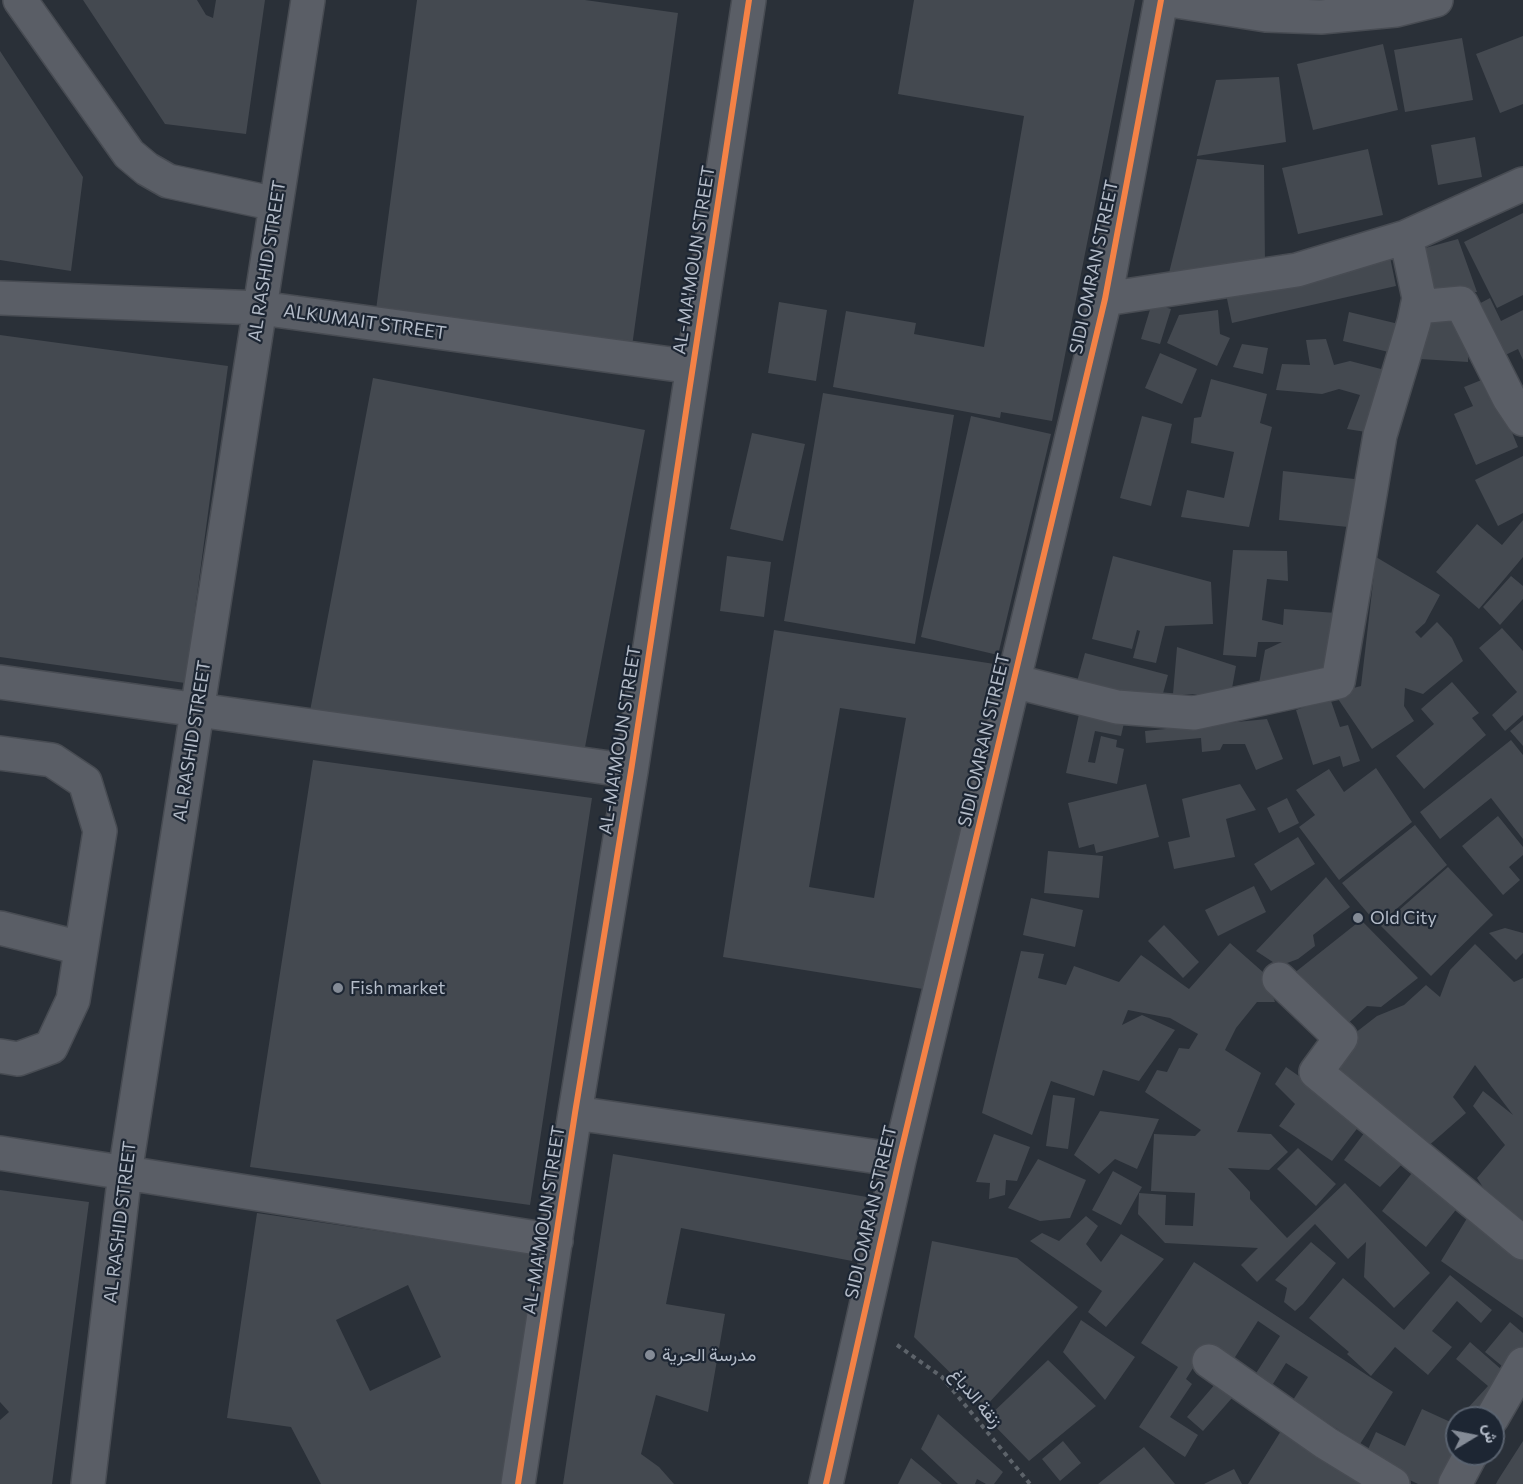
<!DOCTYPE html>
<meta charset="utf-8">
<style>
body{margin:0}
#map{position:relative;width:1523px;height:1484px;overflow:hidden;background:#2a3038;font-family:Commissioner,Vazirmatn,sans-serif}
canvas{display:block}
.north{position:absolute;left:1445px;top:1406px;width:60px;height:60px;box-sizing:border-box;background:#1d2633;border:2px solid #59626f;border-radius:50%;rotate:80deg;font-size:16px;font-weight:700;line-height:24px;text-align:center;color:#b4bcc9}
.north::after{content:'';display:block;margin:auto;width:21px;height:27px;background:#848b96;clip-path:polygon(50% 0,100% 100%,50% 72%,0 100%)}
</style>
<div id="map">
<canvas width="1523" height="1484"></canvas>
<div class="north">ش</div>
</div>
<script>
const c = document.querySelector('canvas').getContext('2d');
c.lineJoin = 'round';
function fill(path, color) { c.fillStyle = color; c.fill(path, 'evenodd'); }
const poly = rows => new Path2D(rows.map(r => 'M' + r).join(''));
function strokePath(path, color, width, dash) { c.strokeStyle = color; c.lineWidth = width; c.lineCap = dash ? 'butt' : 'round'; c.setLineDash(dash || []); c.stroke(path); }
function label(font, color, halo, rows, align = 'center') {
  c.font = font + ' Commissioner,Vazirmatn,sans-serif'; c.lineWidth = 4.5; c.setLineDash([]); c.textBaseline = 'middle'; c.strokeStyle = halo; c.fillStyle = color; for (const [text, x, y, turn = 0] of rows) {
    c.save(); c.translate(x, y); c.rotate((+turn || 0) * Math.PI / 180); c.textAlign = isNaN(turn) ? turn : align; if (halo) c.strokeText(text, 0, 0); c.fillText(text, 0, 0); c.restore();
  }
}
const building = poly([
 [83,0,197,0,206,15,213,18,216,0,265,0,246,134,165,124],
 [417,0,585,0,678,13,630,361,374,325],
 [914,0,1135,0,1052,421,1001,412,1000,418,833,387,846,311,916,323,914,334,984,347,1024,116,898,94],
 [1523,36,1523,104,1500,113,1476,54],
 [1462,38,1473,100,1405,112,1394,50],
 [1383,44,1398,110,1313,130,1297,64],
 [0,51,83,177,71,271,0,260],
 [1279,77,1286,142,1197,156,1216,80],
 [1475,137,1482,177,1438,185,1431,145],
 [1368,149,1383,215,1298,234,1282,168],
 [1197,159,1264,165,1265,265,1166,285],
 [1523,213,1523,295,1497,308,1464,242],
 [1458,239,1477,292,1431,295,1418,250],
 [1390,257,1396,286,1232,323,1226,294],
 [1490,298,1501,321,1523,310,1523,360,1518,349,1499,358,1473,307],
 [779,302,827,310,816,381,768,373],
 [1152,303,1171,309,1160,344,1141,339],
 [1422,306,1470,308,1468,362,1420,359],
 [1218,310,1220,334,1230,338,1217,366,1167,343,1179,315],
 [1349,312,1407,326,1401,355,1343,341],
 [0,335,228,366,185,683,0,657],
 [1326,339,1334,365,1350,361,1385,370,1366,432,1347,429,1360,395,1339,389,1322,394,1276,390,1282,364,1310,365,1306,340],
 [1242,344,1268,348,1263,374,1233,367],
 [1160,353,1197,369,1182,404,1145,388],
 [1489,377,1518,447,1476,465,1454,414,1473,406,1464,387],
 [373,378,645,430,582,763,310,711],
 [1211,379,1267,394,1260,423,1272,427,1249,527,1181,517,1187,490,1224,498,1234,452,1191,443,1194,418,1201,417],
 [823,393,954,415,915,644,784,621],
 [971,416,1051,434,998,655,921,637],
 [1142,416,1172,424,1151,506,1120,498],
 [752,433,805,444,783,541,730,529],
 [1523,456,1523,513,1498,526,1475,480],
 [1283,471,1372,481,1368,529,1279,520],
 [1523,520,1523,557,1479,609,1436,572,1477,524,1502,545],
 [1233,550,1287,551,1288,581,1267,579,1262,620,1283,625,1284,609,1336,613,1331,672,1258,689,1265,650,1282,642,1258,642,1256,657,1223,655],
 [727,556,771,562,764,617,720,611],
 [1113,556,1211,582,1213,624,1165,626,1156,663,1133,658,1140,631,1137,630,1132,649,1092,639],
 [1376,557,1440,595,1425,623,1415,632,1421,638,1437,622,1452,638,1463,661,1423,694,1405,688,1404,706,1414,721,1372,749,1334,693,1361,686],
 [1511,576,1523,586,1523,599,1500,625,1483,607],
 [1502,628,1523,651,1523,715,1505,731,1492,715,1517,692,1479,648],
 [774,630,1001,665,923,989,723,957],
 [840,708,906,718,874,898,809,887],
 [1177,647,1236,666,1231,694,1173,694],
 [1085,653,1168,675,1159,708,1076,685],
 [1452,682,1479,713,1472,718,1486,735,1424,789,1396,756,1434,724,1421,709],
 [1330,698,1340,727,1348,725,1360,761,1343,767,1340,756,1313,765,1296,710],
 [1079,714,1124,723,1121,736,1095,731,1088,762,1095,763,1101,736,1117,740,1116,747,1124,749,1117,784,1066,773],
 [1267,719,1283,759,1256,770,1245,744,1223,744,1220,750,1202,752,1201,738,1146,743,1145,731],
 [1523,720,1523,746,1510,731],
 [1511,740,1523,755,1523,839,1491,798,1440,839,1420,812],
 [313,760,592,798,530,1205,250,1167],
 [1376,768,1412,822,1339,880,1299,827,1315,815,1296,790,1329,769,1344,792],
 [1146,784,1159,837,1096,853,1094,844,1079,848,1068,803],
 [1240,784,1256,810,1226,819,1235,857,1174,869,1168,842,1190,837,1182,799],
 [1287,798,1299,823,1279,833,1267,808],
 [1498,816,1523,847,1523,855,1509,867,1520,880,1503,895,1462,846],
 [1415,825,1447,865,1378,925,1342,883],
 [1298,837,1315,864,1271,891,1254,864],
 [1048,851,1103,856,1099,898,1044,893],
 [1448,867,1493,915,1431,976,1381,926],
 [1326,877,1350,907,1313,935,1315,946,1298,959,1279,966,1256,951],
 [1254,886,1266,912,1218,936,1205,910],
 [1031,898,1083,910,1075,947,1023,935],
 [1361,920,1418,978,1381,1007,1367,1006,1343,1028,1293,974],
 [1164,925,1199,962,1183,978,1148,941],
 [1505,928,1523,933,1523,953,1516,960,1489,933],
 [1230,943,1264,973,1275,1002,1257,1002,1236,1028,1225,1050,1261,1073,1237,1132,1271,1134,1288,1152,1269,1170,1228,1168,1250,1192,1250,1199,1287,1238,1345,1183,1430,1273,1394,1308,1364,1277,1366,1242,1348,1259,1315,1224,1257,1282,1241,1265,1258,1248,1165,1243,1138,1214,1139,1193,1166,1195,1165,1225,1193,1226,1195,1193,1151,1191,1154,1134,1195,1136,1201,1130,1145,1092,1157,1070,1167,1072,1179,1048,1189,1049,1198,1034,1170,1018,1128,1010,1122,1025,1142,1015,1175,1030,1139,1081,1103,1070,1094,1096,1051,1081,1032,1135,982,1113,1021,951,1044,954,1038,978,1066,985,1074,966,1119,982,1141,955,1189,989],
 [1475,944,1514,982,1523,978,1523,1241,1512,1232,1477,1178,1505,1145,1473,1106,1483,1091,1513,1115,1475,1065,1453,1097,1466,1113,1426,1148,1323,1071,1346,1040,1377,1016,1404,1005,1426,985,1440,997,1450,970],
 [1286,1067,1363,1121,1332,1161,1279,1126,1295,1104,1275,1084],
 [1053,1095,1075,1098,1068,1149,1046,1146],
 [1100,1111,1159,1119,1137,1169,1115,1159,1099,1174,1074,1155],
 [1368,1128,1406,1160,1380,1187,1344,1160],
 [994,1134,1030,1147,1017,1181,1006,1180,1005,1195,989,1199,990,1183,976,1182],
 [1298,1148,1336,1184,1316,1206,1277,1169],
 [613,1154,867,1197,852,1261,681,1228,666,1304,725,1314,708,1412,656,1395,641,1454,659,1467,674,1484,563,1484],
 [1038,1159,1086,1180,1070,1218,1040,1221,1008,1208],
 [1419,1164,1463,1201,1426,1247,1382,1211],
 [1113,1171,1142,1187,1121,1225,1092,1210],
 [0,1190,89,1202,52,1484,0,1484,0,1420,9,1412,0,1402],
 [257,1213,541,1255,508,1484,321,1484,291,1427,227,1418],
 [408,1285,441,1357,370,1391,336,1320],
 [1469,1215,1523,1261,1523,1318,1441,1261],
 [1086,1216,1098,1226,1086,1244,1101,1262,1121,1234,1164,1259,1106,1327,1088,1312,1102,1291,1030,1241,1042,1233,1059,1241],
 [932,1241,1017,1258,1078,1307,985,1407,914,1337],
 [1311,1242,1336,1263,1303,1304,1295,1311,1284,1302,1287,1288,1275,1280],
 [1194,1262,1393,1392,1360,1444,1293,1400,1308,1377,1286,1363,1268,1392,1251,1381,1280,1336,1258,1321,1230,1365,1206,1348,1186,1379,1192,1384,1170,1417,1198,1435,1185,1457,1139,1427,1178,1367,1141,1343],
 [1450,1275,1492,1310,1481,1323,1457,1301,1432,1331,1452,1347,1428,1375,1395,1347,1371,1376,1347,1354,1349,1352,1309,1318,1343,1278,1404,1330],
 [1081,1320,1135,1357,1105,1400,1063,1352],
 [1510,1322,1523,1333,1523,1366,1514,1376,1485,1352],
 [1470,1342,1518,1384,1479,1418,1467,1409,1488,1386,1456,1359],
 [1048,1360,1096,1406,1029,1461,987,1418],
 [1222,1376,1239,1390,1203,1431,1187,1417],
 [1422,1409,1457,1425,1457,1454,1452,1484,1418,1484,1364,1458,1376,1432,1405,1446],
 [938,1414,1003,1472,994,1484,986,1484,977,1479,975,1484,958,1484,921,1449],
 [1284,1426,1375,1484,1248,1484],
 [1063,1441,1081,1463,1060,1481,1042,1459],
 [1523,1441,1523,1484,1496,1484,1498,1480],
 [1144,1447,1175,1484,1098,1484],
 [911,1458,942,1484,898,1484],
 [1234,1469,1242,1484,1204,1484]
]);
const path = poly([
 [897,1345,942,1377,1030,1484]
]);
const minor = poly([
 [20,0,129,154,147,169,168,181,276,204],
 [1170,0,1266,15,1321,17,1396,10,1436,0],
 [0,298,260,308,693,367],
 [1105,299,1297,270,1406,237,1523,184],
 [1417,307,1461,303,1509,398,1523,419],
 [1013,681,1117,707,1194,713,1338,682,1380,435,1414,322,1419,298,1406,237],
 [0,682,631,771],
 [0,753,52,760,85,782,100,831,73,1000,51,1047,18,1059,0,1056],
 [0,928,81,948],
 [1279,979,1341,1038,1316,1072,1523,1243],
 [575,1113,899,1160],
 [0,1153,556,1241],
 [1209,1361,1326,1443,1393,1484],
 [1492,1418,1523,1364],
 [88,1484,125,1173,308,0],
 [518,1484,575,1113,631,771,749,0],
 [826,1484,899,1160,1105,299,1161,0],
 [1455,1484,1471,1454]
]);
const cycleway = poly([
 [518,1484,575,1113,631,771,749,0],
 [826,1484,899,1160,1105,299,1161,0]
]);
const markers = [
 [1358,918,6,"#848b96"],
 [338,988,6,"#848b96"],
 [650,1355,6,"#848b96"]
];
const streetNames = [
 ["AL-MA'MOUN STREET",694,260,-81],
 ["AL RASHID STREET",267,261,-81],
 ["SIDI OMRAN STREET",1094,267,-78],
 ["ALKUMAIT STREET",365,322,8],
 ["AL-MA'MOUN STREET",620,740,-81],
 ["SIDI OMRAN STREET",984,740,-77],
 ["AL RASHID STREET",192,741,-81],
 ["SIDI OMRAN STREET",871,1212,-77],
 ["AL-MA'MOUN STREET",544,1220,-81],
 ["AL RASHID STREET",120,1222,-83],
 ["زنقة الدباغ",976,1398,50]
];
const poiNames = [
 ["Old City",1370,918],
 ["Fish market",350,988],
 ["مدرسة الحرية",662,1355]
];
fill(building, '#444950');
strokePath(minor, '#484c53', 36);
strokePath(path, '#5d636a', 4, [4.5, 4.5]);
strokePath(minor, '#5a5e66', 33);
strokePath(cycleway, '#f48246', 6);
for (const [x, y, r, color] of markers) { const dot = new Path2D(); dot.arc(x, y, r, 0, 2 * Math.PI); c.fillStyle = color; c.fill(dot); strokePath(dot, '#1d2633', 2); }
label('18px', '#b4bcc9', '#1d2633', streetNames);
label('18px', '#b4bcc9', '#1d2633', poiNames, 'left');
</script>
